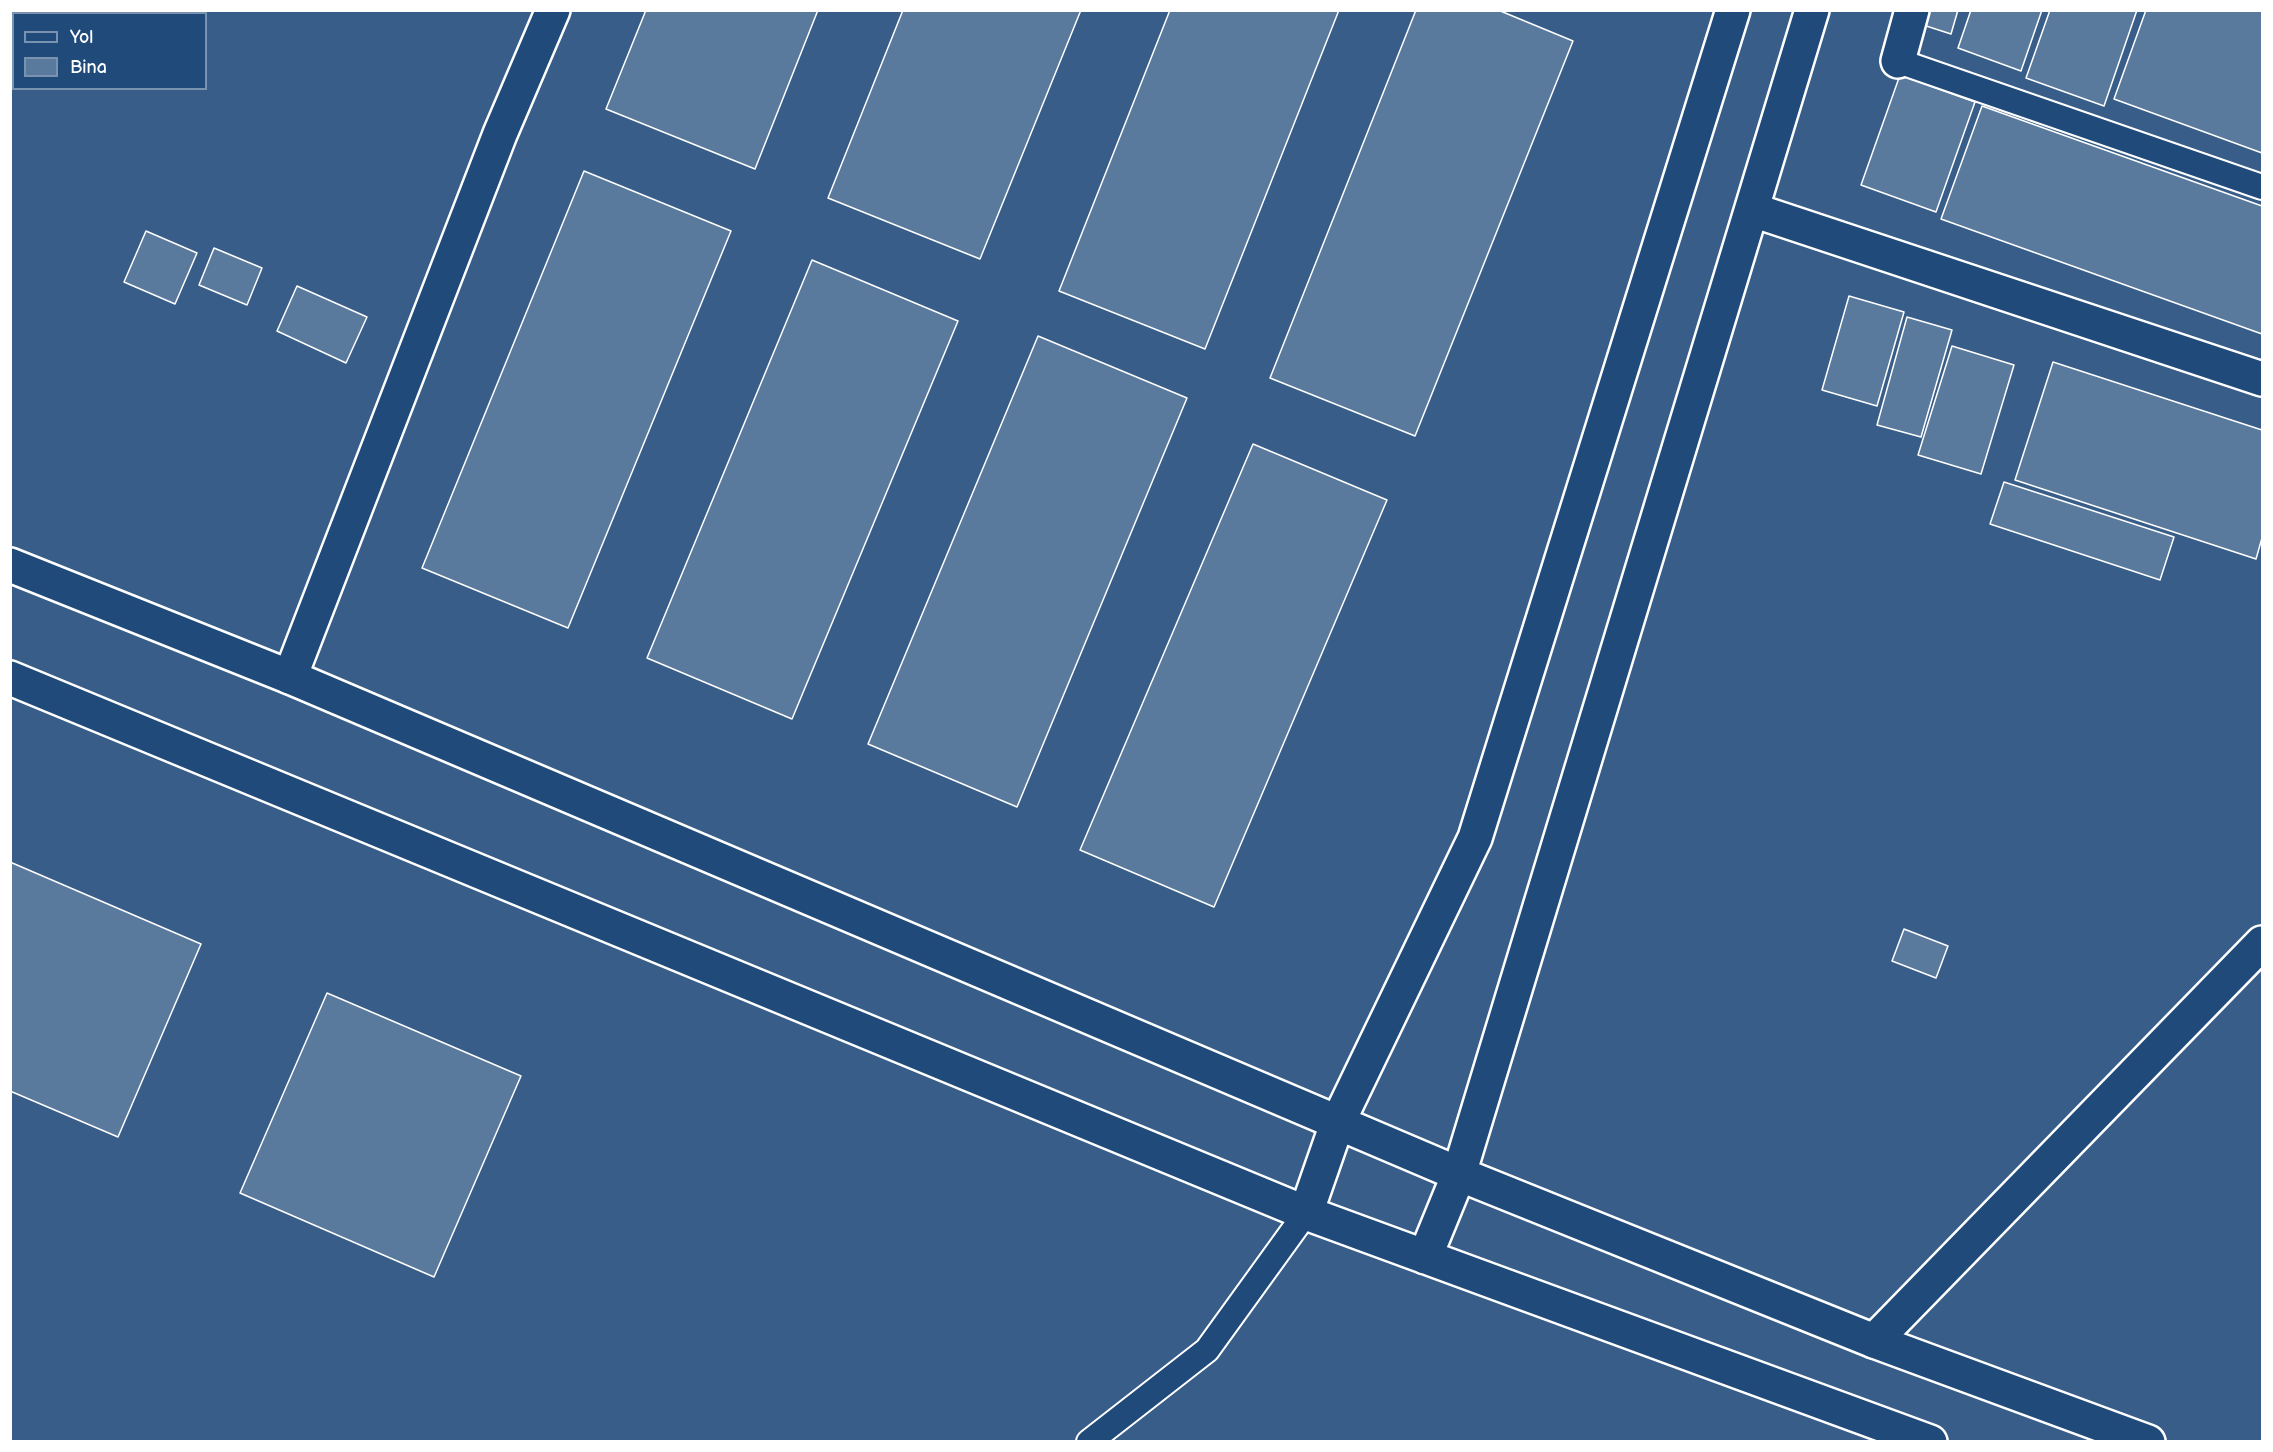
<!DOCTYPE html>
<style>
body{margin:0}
#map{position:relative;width:2273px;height:1452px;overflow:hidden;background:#28517f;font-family:"Balsamiq Sans",sans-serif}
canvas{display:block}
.frame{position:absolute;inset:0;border:12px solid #fff;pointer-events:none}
.legend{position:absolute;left:12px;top:12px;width:195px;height:78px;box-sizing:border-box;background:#1f4a7a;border:2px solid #7992af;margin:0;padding:8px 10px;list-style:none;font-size:18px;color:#fff}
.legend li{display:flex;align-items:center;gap:12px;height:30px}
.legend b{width:30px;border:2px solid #7992af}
</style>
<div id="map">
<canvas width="2273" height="1452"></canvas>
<div class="frame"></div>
<ul class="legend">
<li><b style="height:8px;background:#1f4a7a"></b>Yol</li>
<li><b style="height:16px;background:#5a7a9d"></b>Bina</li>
</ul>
</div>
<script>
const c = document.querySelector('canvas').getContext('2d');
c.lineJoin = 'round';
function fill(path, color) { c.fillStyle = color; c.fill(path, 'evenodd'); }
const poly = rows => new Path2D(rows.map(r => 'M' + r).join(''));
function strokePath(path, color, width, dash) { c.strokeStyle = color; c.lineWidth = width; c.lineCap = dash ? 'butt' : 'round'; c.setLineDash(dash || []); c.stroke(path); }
const built = poly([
 [11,11,2262,11,2262,1441,11,1441],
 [14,14,206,14,206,88,14,88]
]);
const building = poly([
 [646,10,818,10,755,169,606,109,646,10],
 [903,10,1081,10,980,259,828,198,903,10],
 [1170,10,1339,10,1205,349,1059,291,1170,10],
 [1416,10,1498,10,1573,41,1415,436,1270,378,1416,10],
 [1921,10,1958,10,1951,34,1917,23,1921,10],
 [1971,10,2042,10,2021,71,1958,48,1971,10],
 [2050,10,2137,10,2104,106,2026,78,2050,10],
 [2146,10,2262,10,2262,153,2114,99,2146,10],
 [1900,75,1975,102,1936,212,1861,185,1900,75],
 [1982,106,2262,206,2262,334,1941,219,1982,106],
 [584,171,731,231,568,628,422,568,584,171],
 [146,231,197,253,175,304,124,282,146,231],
 [214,248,262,268,247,305,199,285,214,248],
 [812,260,958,321,792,719,647,658,812,260],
 [297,286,367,317,346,363,277,331,297,286],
 [1849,296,1904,312,1877,406,1822,390,1849,296],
 [1907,317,1952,330,1921,437,1877,425,1907,317],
 [1038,336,1187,398,1017,807,868,744,1038,336],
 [1952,346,2014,365,1981,474,1918,455,1952,346],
 [2053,362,2262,430,2262,538,2256,559,2015,480,2053,362],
 [1253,444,1387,500,1214,907,1080,850,1253,444],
 [2004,482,2174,537,2160,580,1990,524,2004,482],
 [10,862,201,944,118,1137,10,1091,10,862],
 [1904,929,1948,946,1936,978,1892,961,1904,929],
 [327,993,521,1076,434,1277,240,1193,327,993]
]);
const lane = poly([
 [1898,61,2262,187],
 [1089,1442,1207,1350,1306,1213]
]);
const street = poly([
 [1898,61,1912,10],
 [1753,210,2262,379],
 [290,677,500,134,553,10],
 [1874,1341,2262,943]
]);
const secondary = poly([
 [10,565,290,677,1459,1174,1874,1341,2148,1442],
 [10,678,1306,1213,1930,1442],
 [1306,1213,1337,1124,1475,838,1733,10],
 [1425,1257,1459,1174,1812,10]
]);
fill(built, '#375d88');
fill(building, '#5a7a9d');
strokePath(building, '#fff', 1.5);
strokePath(lane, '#fff', 28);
strokePath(street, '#fff', 38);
strokePath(secondary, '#fff', 38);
strokePath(lane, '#1f4a7a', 24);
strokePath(street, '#1f4a7a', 33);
strokePath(secondary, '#1f4a7a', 33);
</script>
